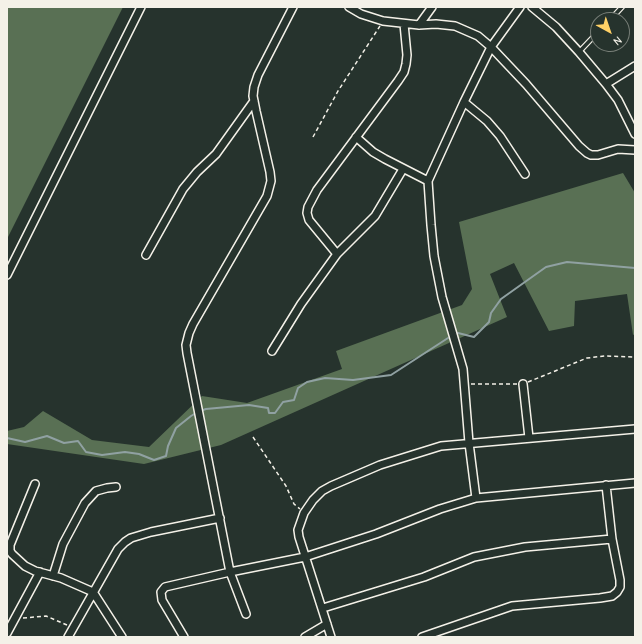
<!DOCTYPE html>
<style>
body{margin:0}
#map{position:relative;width:642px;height:644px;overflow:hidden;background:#26332d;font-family:"Comic Neue",sans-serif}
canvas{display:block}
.frame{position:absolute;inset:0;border:8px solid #f4f1e8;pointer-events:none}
.north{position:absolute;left:590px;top:12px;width:40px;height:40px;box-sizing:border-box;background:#26332d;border:1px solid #787f78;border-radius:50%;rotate:140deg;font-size:11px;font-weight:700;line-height:16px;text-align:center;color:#f4f1e8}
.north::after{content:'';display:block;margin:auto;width:14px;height:18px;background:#ffd166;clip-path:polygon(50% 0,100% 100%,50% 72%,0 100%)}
</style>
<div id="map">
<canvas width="642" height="644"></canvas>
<div class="frame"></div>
<div class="north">N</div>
</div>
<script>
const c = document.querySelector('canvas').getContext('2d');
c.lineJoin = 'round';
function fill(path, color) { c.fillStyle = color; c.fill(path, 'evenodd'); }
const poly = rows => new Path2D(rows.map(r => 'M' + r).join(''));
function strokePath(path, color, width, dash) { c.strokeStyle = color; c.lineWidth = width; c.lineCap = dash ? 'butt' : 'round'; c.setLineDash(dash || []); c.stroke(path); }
const green = poly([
 [7,7,123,7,7,239],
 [623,173,635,193,635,334,633,335,627,294,575,301,574,326,549,331,514,263,490,274,507,317,221,445,144,464,7,444,7,431,24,427,43,411,92,440,149,447,202,396,247,403,342,369,336,351,462,305,472,289,459,222]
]);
const stream = poly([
 [458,333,474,337,489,322,491,313,501,299,546,267,567,262,635,268],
 [200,411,206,409,249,405,268,408,269,413,275,413,283,402,294,400,298,388,307,382,325,378,353,380,391,375,448,338],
 [7,438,25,442,47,436,64,443,78,441,86,452,102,455,125,452,139,454,154,460,166,456,168,446,176,428,191,416,196,413]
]);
const path = poly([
 [313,137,338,91,380,26],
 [528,382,587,358,605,356,635,357],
 [471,384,517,384],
 [253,437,286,486,294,504,300,509],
 [23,618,46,616,67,625]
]);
const lane = poly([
 [610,20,622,7],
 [579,52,598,32]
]);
const street = poly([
 [349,7,361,14,383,21,419,25,436,24,455,26,478,36,491,47,526,84,579,146,587,153,591,155,598,155,618,149,635,150],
 [532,7,556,27,579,52,606,84,618,100,635,134],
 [419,25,432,7],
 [606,84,635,66],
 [464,102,487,121,500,136,525,174],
 [356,137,373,152,385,159,428,181],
 [337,254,309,220,307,213,308,207,317,190,398,81,404,72,406,64,407,55,404,24],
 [146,255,183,189,197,172,216,154,254,101],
 [7,275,141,7],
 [272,351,301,304,337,254,375,216,403,169],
 [523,384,529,438],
 [35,484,10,545,10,551,12,554,25,566,35,571,61,578,93,592,122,637],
 [476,498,469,443,463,369,442,297,434,256,431,225,428,181,464,102,491,47,520,7],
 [53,576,63,544,85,503,96,491,107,488,116,487],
 [323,608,424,577,474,557,525,547,612,539],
 [246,614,230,572,187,353,186,345,189,333,193,324,267,196,271,181,270,172,256,111,253,96,254,87,258,75,293,7],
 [7,633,40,572],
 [68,637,118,549,125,542,131,538,151,532,220,518],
 [184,637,162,600,161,592,165,587,230,572,305,557,376,534,440,509,476,498,635,483],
 [305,637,327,624],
 [331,637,299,537,298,530,304,513,313,500,322,491,331,486,380,465,441,446,635,429],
 [422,637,512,606,600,598,612,596,617,592,620,587,620,580,612,539,606,485]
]);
fill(green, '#597054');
strokePath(stream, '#90a1a2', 2);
strokePath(lane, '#f4f1e8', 6);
strokePath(street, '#f4f1e8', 10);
strokePath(path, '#f4f1e8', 1.5, [4, 3]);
strokePath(lane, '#26332d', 3.5);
strokePath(street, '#26332d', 7);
</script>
